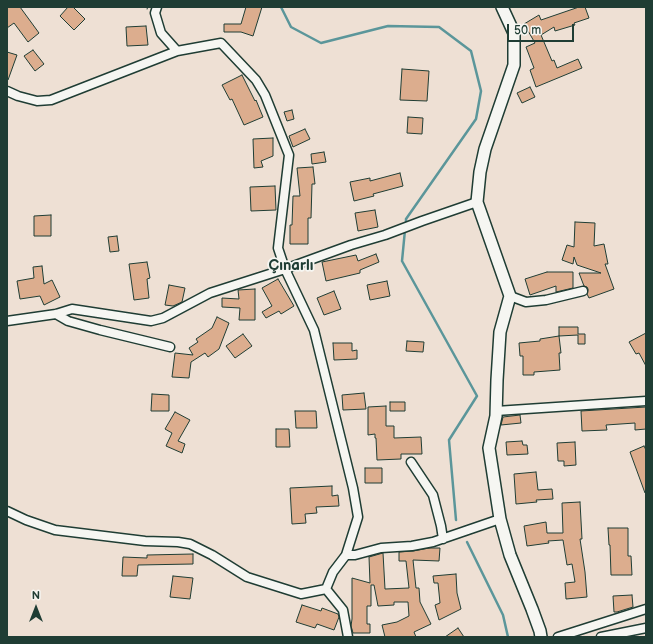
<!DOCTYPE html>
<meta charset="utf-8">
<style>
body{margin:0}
#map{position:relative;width:653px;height:644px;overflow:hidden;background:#eee0d4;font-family:"Balsamiq Sans",sans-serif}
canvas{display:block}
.frame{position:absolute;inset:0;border:8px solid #1f3d34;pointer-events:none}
.north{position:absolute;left:16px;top:588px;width:40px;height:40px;-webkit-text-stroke:3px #f6f6f2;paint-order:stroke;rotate:0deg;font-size:11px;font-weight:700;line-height:16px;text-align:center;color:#1f3d34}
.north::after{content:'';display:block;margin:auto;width:14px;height:18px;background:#1f3d34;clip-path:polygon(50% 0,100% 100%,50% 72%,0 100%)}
.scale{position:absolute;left:507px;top:24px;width:67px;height:18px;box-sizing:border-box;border:2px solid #1f3d34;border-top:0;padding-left:5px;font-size:12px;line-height:14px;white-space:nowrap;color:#1f3d34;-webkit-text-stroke:3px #f6f6f2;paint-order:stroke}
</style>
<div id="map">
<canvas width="653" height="644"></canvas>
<div class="frame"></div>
<div class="north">N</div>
<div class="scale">50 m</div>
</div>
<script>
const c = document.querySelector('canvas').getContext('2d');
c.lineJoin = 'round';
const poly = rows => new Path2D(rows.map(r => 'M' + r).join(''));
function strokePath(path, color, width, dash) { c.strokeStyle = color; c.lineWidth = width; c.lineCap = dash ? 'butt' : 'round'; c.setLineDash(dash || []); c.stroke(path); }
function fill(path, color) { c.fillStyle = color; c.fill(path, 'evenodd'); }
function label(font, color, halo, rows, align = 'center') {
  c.font = font + ' "Balsamiq Sans",sans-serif'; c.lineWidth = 3.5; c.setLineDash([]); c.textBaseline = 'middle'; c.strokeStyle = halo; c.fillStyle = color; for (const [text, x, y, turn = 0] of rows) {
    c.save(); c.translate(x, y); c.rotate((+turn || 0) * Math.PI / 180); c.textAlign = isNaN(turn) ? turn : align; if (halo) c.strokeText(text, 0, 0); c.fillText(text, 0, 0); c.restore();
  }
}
const stream = poly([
 [281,7,291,27,321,43,388,26,439,27,471,51,481,91,476,119,406,219,406,225],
 [405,230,402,261,477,396,449,440,456,520],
 [467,542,503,615,508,637]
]);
const building = poly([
 [7,7,20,7,39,33,28,42,14,23,7,28,7,7],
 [68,7,73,7,85,19,74,30,60,16,68,7],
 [246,7,262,7,253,36,241,32,224,32,224,24,241,24,246,7],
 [579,7,585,7,589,18,574,23,575,25,555,31,554,27,541,35,552,61,554,60,557,68,578,59,582,68,536,87,530,70,534,68,526,47,535,43,524,24,539,15,541,20,579,7],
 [146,26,148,45,127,46,126,27,146,26],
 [33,50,44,64,35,71,24,56,33,50],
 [7,52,17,55,8,80,7,79,7,52],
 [402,69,429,71,427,101,400,100,402,69],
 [242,75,255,101,256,100,263,117,244,125,232,99,230,100,222,85,242,75],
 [530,87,535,97,522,103,517,93,530,87],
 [292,110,294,119,287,121,284,112,292,110],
 [408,117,423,118,422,134,407,133,408,117],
 [305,129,310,139,293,147,289,136,305,129],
 [273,138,273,156,261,161,263,167,254,168,253,139,273,138],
 [324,152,326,162,312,164,311,154,324,152],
 [313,167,315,184,312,184,311,218,308,218,308,244,290,244,290,225,292,225,293,196,300,196,297,168,313,167],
 [400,173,403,186,373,194,374,196,354,201,350,182,370,178,370,181,400,173],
 [275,186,276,210,251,211,250,187,275,186],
 [375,210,378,227,358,231,355,213,375,210],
 [51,215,51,236,34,236,34,216,51,215],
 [575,222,595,223,594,246,604,244,608,264,605,264,614,289,589,298,587,294,588,289,587,287,584,286,579,273,601,273,577,265,574,257,573,264,562,260,567,245,574,247,575,222],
 [117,236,119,251,110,252,108,237,117,236],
 [376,254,379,262,360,270,360,273,326,281,322,262,356,255,358,261,376,254],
 [147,262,150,278,147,279,149,298,134,300,129,264,147,262],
 [42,266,44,284,52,280,60,297,44,305,40,296,20,299,17,281,34,278,33,267,42,266],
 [547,272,573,272,573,288,556,292,556,286,530,295,525,279,547,272],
 [278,279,294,306,281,314,279,311,266,318,262,312,272,306,262,288,278,279],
 [387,281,390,296,370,300,367,285,387,281],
 [169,285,185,288,182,302,173,306,165,305,169,285],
 [255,289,255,320,239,320,240,308,222,307,222,298,239,299,238,290,255,289],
 [334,291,341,309,324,315,317,298,334,291],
 [217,317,229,323,219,349,208,357,205,353,191,362,189,378,172,377,175,353,193,355,189,348,198,342,196,339,212,328,217,317],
 [559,327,578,327,578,334,585,334,585,344,578,344,578,335,559,336,559,327],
 [646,333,646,366,639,353,636,354,629,342,646,333],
 [243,334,252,346,235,358,226,346,243,334],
 [559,336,561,353,559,353,560,370,534,372,534,375,523,375,523,356,520,356,519,343,540,341,540,339,559,336],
 [407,341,424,342,423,352,406,351,407,341],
 [333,343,352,343,352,351,357,350,357,359,334,360,333,343],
 [364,393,366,409,343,410,342,395,364,393],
 [152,394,169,395,169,411,151,411,152,394],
 [390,402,405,402,405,411,390,411,390,402],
 [386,406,386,426,394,426,394,438,421,437,422,454,401,454,401,459,377,460,376,438,375,438,375,434,368,435,368,407,386,406],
 [646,407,646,429,635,430,635,423,606,425,607,430,582,431,581,411,646,407],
 [295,411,316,411,317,428,296,428,295,411],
 [175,412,190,420,178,441,185,444,182,453,166,446,172,433,165,429,175,412],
 [520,415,521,423,501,425,503,417,520,415],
 [276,429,289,429,290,447,276,447,276,429],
 [522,441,523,445,527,445,528,454,507,455,506,442,522,441],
 [575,442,576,465,564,466,564,461,558,461,557,443,575,442],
 [644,446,646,450,646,492,645,493,630,452,644,446],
 [365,468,382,468,382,483,365,483,365,468],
 [536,472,538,490,552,489,553,499,536,500,537,502,516,504,514,474,536,472],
 [332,486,332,496,338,495,339,506,316,507,317,513,305,514,306,523,292,524,290,488,332,486],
 [580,502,582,539,580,539,585,572,587,597,566,599,565,583,575,582,572,564,567,565,563,540,548,541,549,543,527,546,524,526,546,522,547,533,563,533,562,503,580,502],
 [608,528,628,528,628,556,631,556,632,575,611,575,610,545,609,545,608,528],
 [429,548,440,548,439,561,413,560,416,588,419,588,420,602,431,624,414,632,416,637,385,637,382,625,397,622,409,616,408,602,394,602,394,605,378,606,374,585,371,585,371,606,367,606,367,624,370,624,370,633,353,633,351,626,352,619,352,578,370,583,369,557,383,553,385,589,409,588,406,561,399,561,399,552,413,551,429,548],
 [193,554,193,564,138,565,137,576,122,576,123,557,147,558,147,555,193,554],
 [456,574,457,593,461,609,439,620,435,605,440,603,438,583,434,583,433,576,456,574],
 [173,576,193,578,190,599,170,597,173,576],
 [632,595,633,607,617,612,614,612,613,596,632,595],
 [302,605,321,611,322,608,338,614,339,617,334,630,317,624,315,628,296,622,302,605],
 [458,628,464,637,445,637,458,628]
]);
const path = poly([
 [143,7,148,9]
]);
const street = poly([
 [157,7,155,13,161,33,177,51],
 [7,91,18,96,37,101,51,100,177,51,221,43,256,80,265,95,289,155,278,248,285,269,314,330,353,488,358,517,346,555,333,572,326,589],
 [510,296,526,302,546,300,583,291],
 [56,314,68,321,100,330,170,347],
 [7,321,56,314,72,309,151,321,163,318,210,293,285,269,351,245,385,235,422,221,477,202],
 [496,411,646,401],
 [411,462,433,495,441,526,443,539],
 [7,511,26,520,55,530,145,541,178,542,190,544,212,555,247,577,301,594,326,589],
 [346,555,355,555,381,548,412,546,433,542,500,519],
 [326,589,343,610,348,637],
 [558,637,646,609],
 [601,637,646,628]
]);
const secondary = poly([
 [502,7,514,33,514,65,485,149,480,172,477,202,510,296,500,332,497,380,496,416,489,448,500,519,510,555,532,609,540,631,541,637]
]);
const quarterNames = [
 ["Çınarlı",291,266]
];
strokePath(stream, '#5b969a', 2.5);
fill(building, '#dcad8e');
strokePath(building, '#1f3d34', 1);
strokePath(street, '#1f3d34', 11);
strokePath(secondary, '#1f3d34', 14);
strokePath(path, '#1f3d34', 1.5, [1, 3]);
strokePath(street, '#f6f6f2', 8);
strokePath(secondary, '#f6f6f2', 11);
label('bold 15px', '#1f3d34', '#f6f6f2', quarterNames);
</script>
